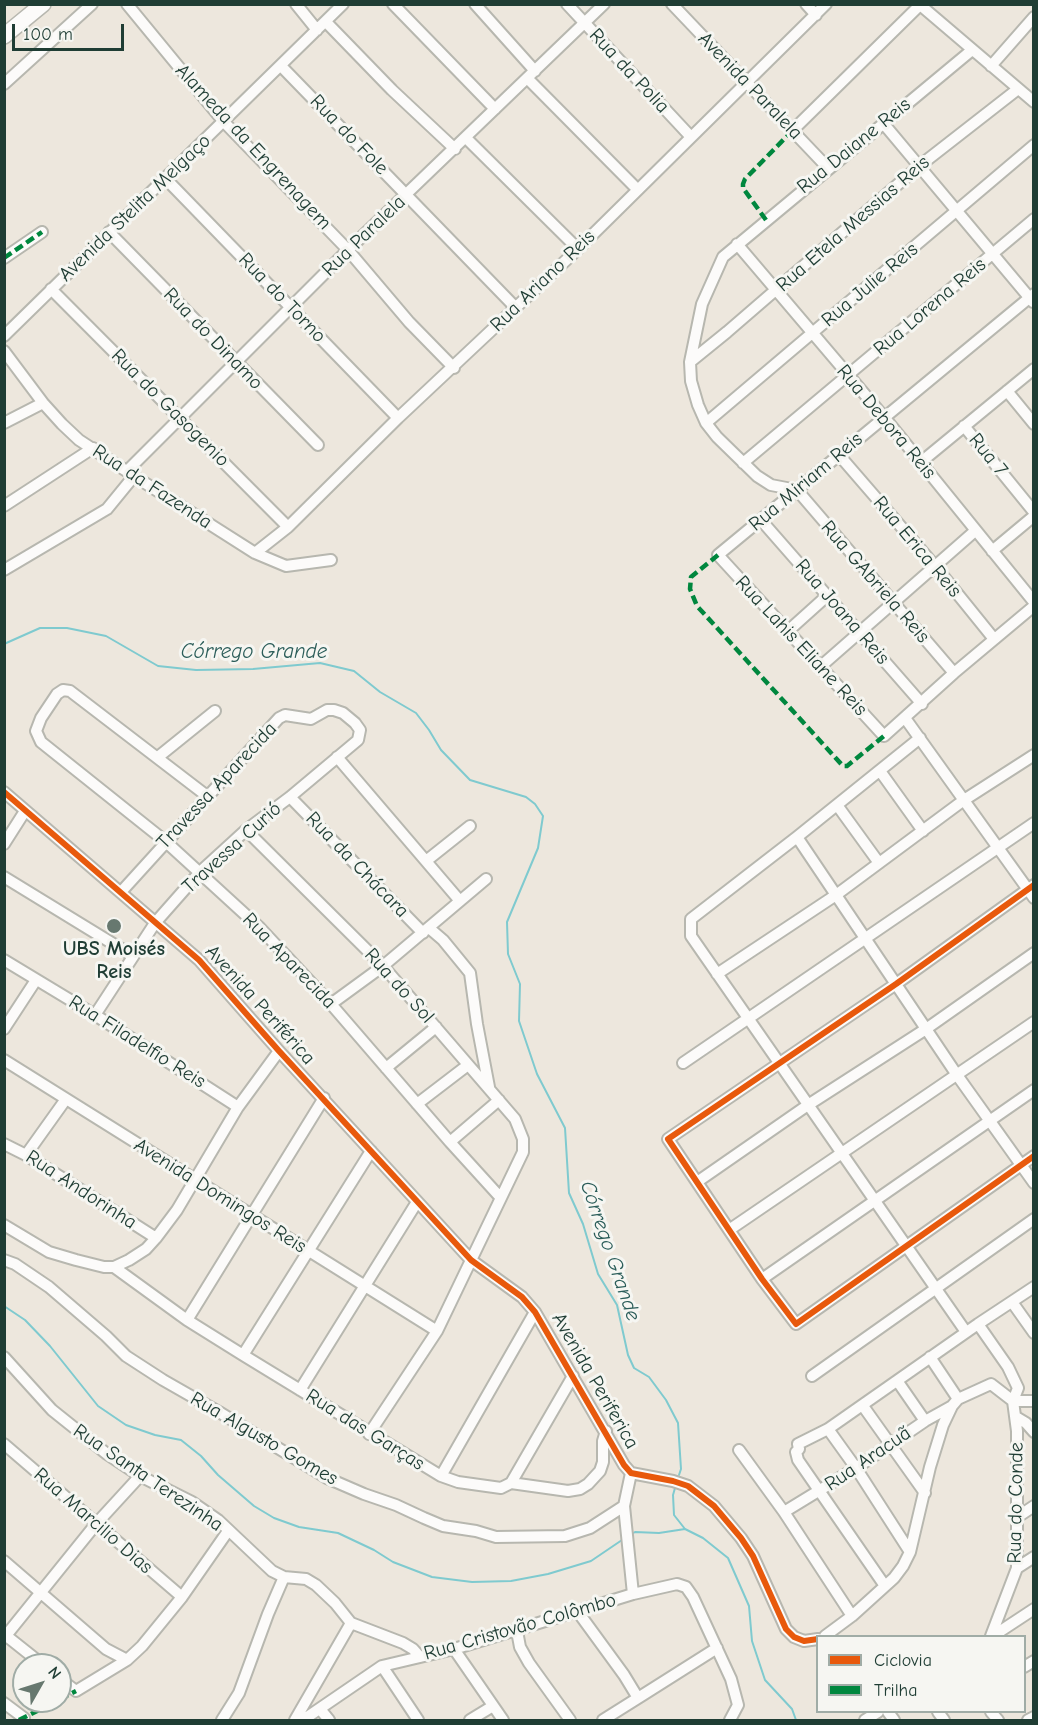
<!DOCTYPE html>
<meta charset="utf-8">
<style>
body{margin:0}
#map{position:relative;width:1038px;height:1725px;overflow:hidden;background:#ede7dd;font-family:"Comic Neue",sans-serif}
canvas{display:block}
.frame{position:absolute;inset:0;border:6px solid #1f3d34;pointer-events:none}
.legend{position:absolute;left:816px;top:1635px;width:210px;height:78px;box-sizing:border-box;background:#f6f6f2;border:2px solid #a0aca6;margin:0;padding:8px 10px;list-style:none;font-size:18px;color:#1f3d34}
.legend li{display:flex;align-items:center;gap:12px;height:30px}
.legend b{width:30px;border:2px solid #a0aca6}
.north{position:absolute;left:12px;top:1653px;width:60px;height:60px;box-sizing:border-box;background:#f6f6f2;border:2px solid #a0aca6;border-radius:50%;rotate:51deg;font-size:16px;font-weight:700;line-height:24px;text-align:center;color:#1f3d34}
.north::after{content:'';display:block;margin:auto;width:21px;height:27px;background:#67786f;clip-path:polygon(50% 0,100% 100%,50% 72%,0 100%)}
.scale{position:absolute;left:12px;top:24px;width:112px;height:27px;box-sizing:border-box;border:3px solid #1f3d34;border-top:0;padding-left:8px;font-size:18px;line-height:21px;white-space:nowrap;color:#1f3d34;-webkit-text-stroke:4px #f6f6f2;paint-order:stroke}
</style>
<div id="map">
<canvas width="1038" height="1725"></canvas>
<div class="frame"></div>
<ul class="legend">
<li><b style="height:8px;background:#e8590c"></b>Ciclovia</li>
<li><b style="height:8px;background:#00873e"></b>Trilha</li>
</ul>
<div class="north">N</div>
<div class="scale">100 m</div>
</div>
<script>
const c = document.querySelector('canvas').getContext('2d');
c.lineJoin = 'round';
const poly = rows => new Path2D(rows.map(r => 'M' + r).join(''));
function strokePath(path, color, width, dash) { c.strokeStyle = color; c.lineWidth = width; c.lineCap = dash ? 'butt' : 'round'; c.setLineDash(dash || []); c.stroke(path); }
function label(font, color, halo, rows, align = 'center') {
  c.font = font + ' "Comic Neue",sans-serif'; c.lineWidth = 6; c.setLineDash([]); c.textBaseline = 'middle'; c.strokeStyle = halo; c.fillStyle = color; for (const [text, x, y, turn = 0] of rows) {
    c.save(); c.translate(x, y); c.rotate((+turn || 0) * Math.PI / 180); c.textAlign = isNaN(turn) ? turn : align; if (halo) c.strokeText(text, 0, 0); c.fillText(text, 0, 0); c.restore();
  }
}
const stream = poly([
 [4,644,40,628,67,628,106,636,158,666,196,670,253,669,320,663,354,671,380,692,416,713,429,730,441,750,470,780,526,797,535,804,543,816,538,848,507,922,508,954,520,984,519,1021,537,1074,565,1128,569,1193,583,1224,598,1274,617,1305,628,1355,634,1368,649,1377,666,1400,678,1423,681,1469,679,1475],
 [4,1306,25,1320,50,1346,98,1406,126,1425,155,1435,181,1440,201,1456,218,1475,254,1506,274,1518,299,1527,338,1533,374,1550,393,1562,432,1577,472,1582,511,1581,548,1574,591,1561,622,1540],
 [675,1488,673,1495,674,1515,685,1529,703,1538,728,1558,749,1606,752,1641,765,1680,792,1709,796,1720],
 [630,1535,635,1532,659,1533,685,1529]
]);
const minor = poly([
 [127,4,224,122,348,250,409,322,454,368],
 [296,4,317,30],
 [393,4,495,109],
 [475,4,535,71],
 [567,4,691,137],
 [672,4,828,168],
 [806,4,816,15],
 [919,4,1034,102],
 [326,22,392,90,455,149],
 [281,66,516,308],
 [991,66,1034,17],
 [528,79,637,189],
 [4,84,92,4],
 [883,123,1033,302],
 [793,130,920,5],
 [466,138,578,249],
 [165,178,398,418],
 [109,232,318,445],
 [737,244,884,417,1034,602],
 [4,258,42,232],
 [51,289,288,527],
 [1034,294,718,555,884,736,954,673,1034,606],
 [4,336,343,4],
 [4,351,43,403,62,424,79,440,134,476,255,553,286,566,331,560],
 [690,362,727,332,918,167,1018,89],
 [1007,391,1034,424],
 [4,423,43,403],
 [706,423,1034,145],
 [964,426,1034,512],
 [839,455,935,566,994,639],
 [921,462,1034,369],
 [743,463,1034,219],
 [127,471,348,250,604,4],
 [4,506,93,448],
 [761,520,922,704],
 [992,551,1034,516],
 [255,553,288,527,398,418,578,249,826,4],
 [4,570,107,509,134,476],
 [788,631,828,595],
 [820,667,975,531],
 [954,673,797,490,771,485,757,476,717,437,706,423,698,405,691,381,690,362,702,304,723,257,972,50],
 [905,718,1034,898],
 [920,738,797,837,691,919,691,936,966,1332],
 [158,757,215,711],
 [337,757,460,901],
 [880,771,923,831],
 [4,792,199,960,279,1051,471,1260,522,1297,535,1312,624,1465,631,1473,673,1481,688,1486,714,1506,741,1538,753,1556,786,1629,794,1637,804,1641,818,1639],
 [207,796,70,691,63,690,57,694,41,718,36,731,41,742,165,841,260,928,331,1004,450,1142,500,1197],
 [290,797,423,933],
 [837,805,879,863],
 [246,830,383,966,515,1119,523,1139,523,1152,437,1331,369,1434],
 [797,837,957,1075,1034,1183],
 [4,844,25,811],
 [426,861,470,826],
 [4,877,133,956],
 [1034,885,896,984,668,1139,762,1279,796,1324,1034,1156],
 [429,928,443,940,470,973,477,1024,489,1087],
 [4,960,95,1015,238,1107],
 [717,974,836,895,964,800,1034,755],
 [331,1004,383,966,486,879],
 [95,1015,155,923,200,872,246,830,290,797,358,740,360,730,355,723,343,713,334,710,327,710,311,719,285,715,279,718,121,892],
 [4,1029,36,980],
 [4,1060,437,1331],
 [683,1063,1034,823],
 [386,1068,436,1027],
 [417,1104,468,1065],
 [450,1142,499,1100],
 [4,1144,26,1155,156,1238],
 [26,1155,66,1099],
 [697,1182,808,1105,926,1029,1034,953],
 [4,1225,49,1252,76,1260,104,1267,114,1267,129,1260,146,1249,156,1238,177,1210,238,1107,279,1051],
 [729,1230,1034,1022],
 [4,1260,15,1264,49,1287,106,1336,126,1356,163,1380,219,1412,327,1478,364,1494,396,1505,424,1518,443,1526,476,1531,496,1537,565,1536,590,1528,624,1506],
 [114,1267,187,1320,243,1355,441,1476,458,1482,501,1488,511,1483,568,1491,580,1489,588,1484,600,1471,603,1462,603,1441,606,1431],
 [762,1279,1034,1090],
 [1012,1302,1034,1333],
 [187,1320,324,1098],
 [978,1324,1008,1367,1018,1388,1013,1401,1017,1431,1017,1568,991,1636],
 [243,1355,371,1151],
 [4,1357,52,1410,107,1454,140,1476,192,1502,218,1520,272,1571,284,1577,306,1579,316,1585,335,1603,351,1623,403,1643,413,1649,420,1657],
 [930,1357,958,1399],
 [812,1376,1034,1219],
 [898,1382,925,1421],
 [300,1390,417,1202],
 [863,1406,925,1493],
 [1016,1417,1026,1423,1034,1432],
 [828,1429,856,1468,910,1552],
 [4,1444,182,1597],
 [739,1450,784,1512,852,1616],
 [631,1473,624,1506,633,1594],
 [441,1476,535,1312],
 [511,1483,573,1376],
 [784,1512,856,1468,925,1421,952,1406],
 [1016,1518,1034,1506],
 [4,1561,106,1649,127,1660],
 [1017,1568,1034,1557],
 [885,1586,798,1460,796,1452,799,1449,798,1444,828,1429,978,1324,1034,1287],
 [578,1612,624,1675,638,1698,603,1720],
 [517,1631,520,1647,529,1663,570,1720],
 [4,1634,43,1665],
 [825,1636,852,1616,894,1578,903,1566,910,1552,930,1467,943,1425,952,1406,958,1399,991,1384,1013,1401,1034,1401],
 [993,1636,1034,1609],
 [4,1638,96,1524,140,1476],
 [454,1649,503,1720],
 [382,1666,418,1720],
 [1024,1667,1034,1661],
 [60,1679,76,1691,127,1660,142,1646,182,1597,228,1531],
 [638,1698,717,1648],
 [4,1703,24,1718],
 [320,1709,329,1720],
 [888,1712,894,1720],
 [938,1712,944,1720],
 [991,1712,998,1720],
 [222,1720,239,1693,268,1614,284,1577],
 [295,1720,351,1623],
 [303,1720,382,1666,454,1649,633,1594,677,1584,686,1587,693,1597,731,1679,738,1705,730,1720],
 [470,1720,493,1706],
 [865,1720,878,1712],
 [1028,1720,1034,1717]
]);
const highway = poly([
 [4,36,43,4]
]);
const quiet = poly([
 [766,220,743,188,743,184,745,179,793,130],
 [4,258,42,232],
 [718,555,691,577,690,589,697,606,843,766,847,766,884,736],
 [60,1699,76,1691],
 [19,1720,57,1701]
]);
const cycleway = poly([
 [4,792,199,960,279,1051,471,1260,522,1297,535,1312,624,1465,631,1473,673,1481,688,1486,714,1506,741,1538,753,1556,786,1629,794,1637,804,1641,818,1639],
 [1034,885,896,984,668,1139,762,1279,796,1324,1034,1156]
]);
const markers = [
 [114,926,8,"#67786f"]
];
const streetNames = [
 ["Rua da Polia",629,71,47],
 ["Avenida Paralela",750,86,46],
 ["Rua do Fole",349,135,46],
 ["Rua Daiane Reis",854,146,-39],
 ["Alameda da Engrenagem",253,147,47],
 ["Avenida Stelita Melgaço",135,208,-44],
 ["Rua Etela Messias Reis",853,224,-41],
 ["Rua Paralela",364,236,-44],
 ["Rua Ariano Reis",543,281,-44],
 ["Rua Julie Reis",870,285,-40],
 ["Rua do Torno",282,298,46],
 ["Rua Lorena Reis",930,307,-40],
 ["Rua do Dinamo",213,339,46],
 ["Rua do Gasogenio",170,408,45],
 ["Rua Debora Reis",886,422,50],
 ["Rua 7",988,455,51],
 ["Rua Miriam Reis",806,482,-40],
 ["Rua da Fazenda",152,487,33],
 ["Rua Erica Reis",917,547,50],
 ["Rua GAbriela Reis",875,582,49],
 ["Rua Joana Reis",842,612,49],
 ["Rua Lahis Eliane Reis",801,646,47],
 ["Travessa Aparecida",217,786,-47],
 ["Travessa Curió",232,848,-42],
 ["Rua da Chácara",357,865,46],
 ["Rua Aparecida",289,961,46],
 ["Rua do Sol",399,986,48],
 ["Avenida Periférica",260,1005,48],
 ["Rua Filadelfio Reis",137,1042,32],
 ["Rua Andorinha",81,1190,33],
 ["Avenida Domingos Reis",220,1196,32],
 ["Avenida Periferica",595,1381,60],
 ["Rua das Garças",365,1430,32],
 ["Rua Algusto Gomes",264,1439,30],
 ["Rua Aracuã",868,1459,-34],
 ["Rua Santa Terezinha",148,1478,34],
 ["Rua do Conde",1016,1503,-89],
 ["Rua Marcilio Dias",93,1521,41],
 ["Rua Cristovão Colômbo",520,1627,-16]
];
const poiNames = [
 ["UBS Moisés",114,949],
 ["Reis",114,972]
];
const waterNames = [
 ["Córrego Grande",254,652],
 ["Córrego Grande",610,1251,71]
];
strokePath(stream, '#7fcacf', 2);
strokePath(minor, '#b7b7af', 14);
strokePath(highway, '#b7b7af', 18);
strokePath(minor, '#fcfbfa', 10);
strokePath(highway, '#fcfbfa', 15);
strokePath(quiet, '#00873e', 4.5, [9, 4.5]);
strokePath(cycleway, '#e8590c', 6);
for (const [x, y, r, color] of markers) { const dot = new Path2D(); dot.arc(x, y, r, 0, 2 * Math.PI); c.fillStyle = color; c.fill(dot); strokePath(dot, '#f6f6f2', 2); }
label('20px', '#1f3d34', '#f6f6f2', streetNames);
label('bold 20px', '#1f3d34', '#f6f6f2', poiNames);
label('italic 21px', '#2b5d59', '#f6f6f2', waterNames);
</script>
